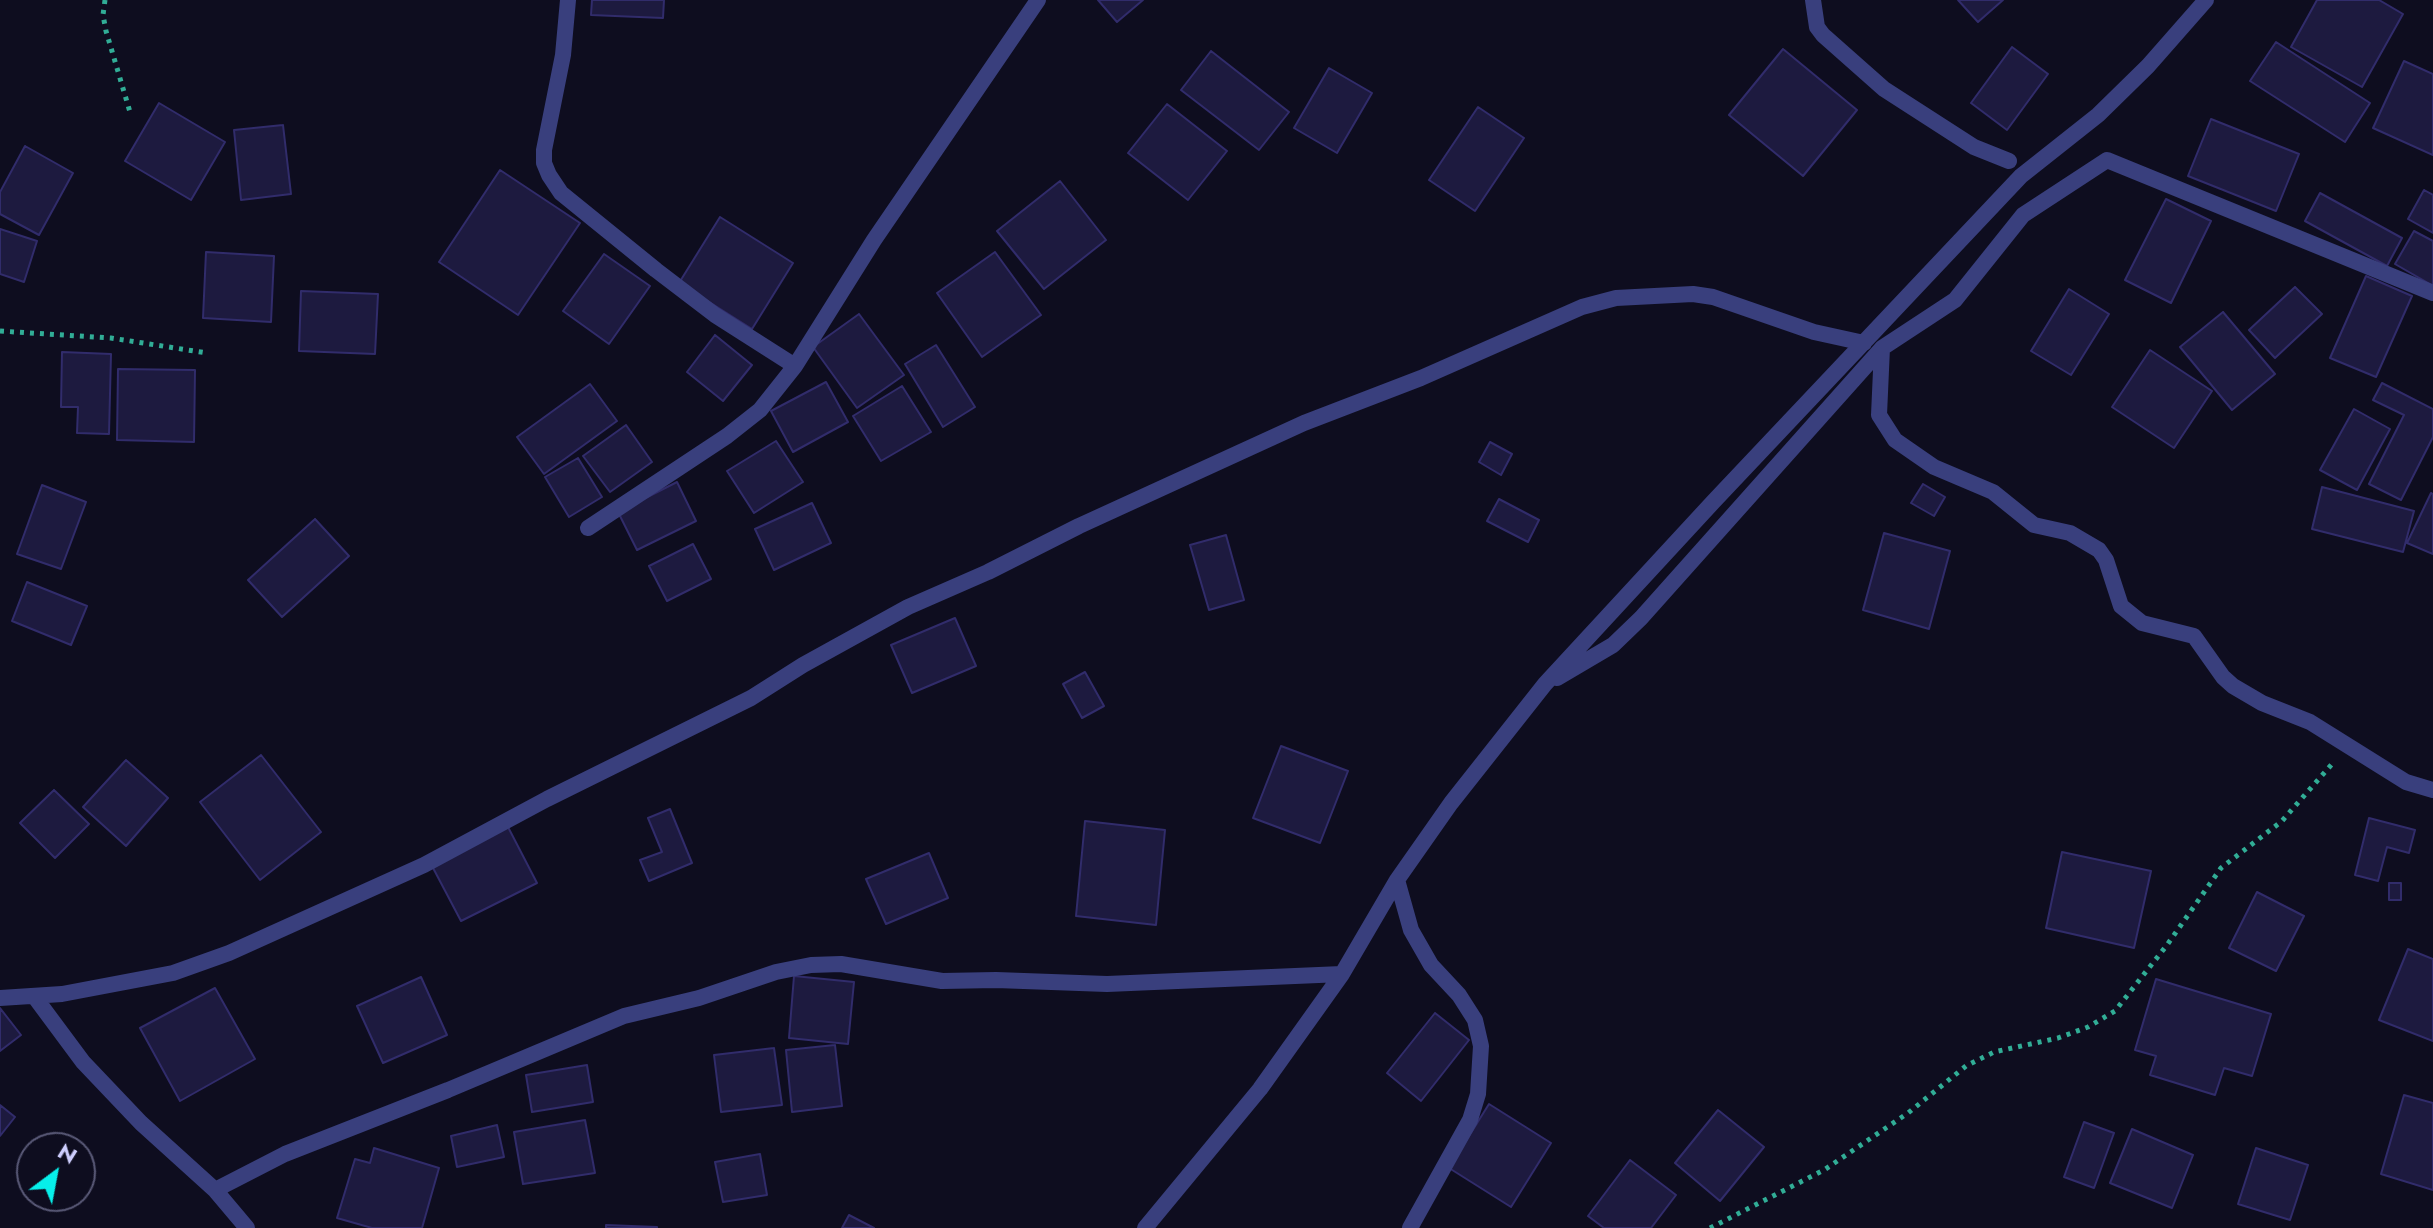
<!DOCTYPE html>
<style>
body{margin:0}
#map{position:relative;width:2433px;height:1228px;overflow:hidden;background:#0e0d1f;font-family:Jost,sans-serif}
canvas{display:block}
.north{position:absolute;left:16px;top:1132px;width:80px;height:80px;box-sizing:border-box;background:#0e0d1f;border:2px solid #5a5a78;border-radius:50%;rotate:32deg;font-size:22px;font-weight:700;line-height:32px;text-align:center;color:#cdcdfd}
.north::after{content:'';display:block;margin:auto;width:28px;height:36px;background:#07efea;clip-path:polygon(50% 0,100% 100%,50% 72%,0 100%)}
</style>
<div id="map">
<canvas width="2433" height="1228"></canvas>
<div class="north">N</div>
</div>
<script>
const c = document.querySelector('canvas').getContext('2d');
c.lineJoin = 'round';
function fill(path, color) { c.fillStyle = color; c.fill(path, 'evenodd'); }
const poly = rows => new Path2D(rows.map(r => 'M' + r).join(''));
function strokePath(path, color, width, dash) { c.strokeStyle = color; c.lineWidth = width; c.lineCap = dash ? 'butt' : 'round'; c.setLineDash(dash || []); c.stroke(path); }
const building = poly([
 [592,0,664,0,663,18,591,15,592,0],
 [1098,0,1143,0,1117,22,1098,0],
 [1958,0,2003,0,1978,22,1958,0],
 [2317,0,2379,0,2403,14,2362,87,2291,47,2317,0],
 [2276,42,2370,103,2345,142,2250,81,2276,42],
 [2012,47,2048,74,2007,130,1971,103,2012,47],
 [1783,49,1857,110,1803,176,1729,115,1783,49],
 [1211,51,1289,112,1259,150,1181,90,1211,51],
 [2404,61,2433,74,2433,155,2373,128,2404,61],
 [1329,68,1372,93,1337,153,1294,128,1329,68],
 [159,103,225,142,191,200,125,161,159,103],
 [1167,104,1227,151,1188,200,1128,153,1167,104],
 [1478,107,1524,138,1475,211,1429,180,1478,107],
 [2211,119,2299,154,2276,211,2188,176,2211,119],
 [283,125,291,194,241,200,234,130,283,125],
 [25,146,73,173,39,235,0,214,0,192,25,146],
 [500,170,580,223,518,315,439,262,500,170],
 [1060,181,1106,240,1044,289,997,231,1060,181],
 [2424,190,2433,195,2433,233,2408,219,2424,190],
 [2320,193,2402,238,2387,266,2305,221,2320,193],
 [2166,199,2211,221,2171,303,2125,280,2166,199],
 [720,217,793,263,752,329,679,283,720,217],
 [0,229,37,241,24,282,0,274,0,229],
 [2414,231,2433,241,2433,286,2395,264,2414,231],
 [206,252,274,256,271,322,203,318,206,252],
 [995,252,1041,315,982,357,937,293,995,252],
 [604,254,650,286,609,344,563,311,604,254],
 [2366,276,2412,296,2376,377,2330,358,2366,276],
 [2295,287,2322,314,2275,358,2249,330,2295,287],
 [2069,289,2109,314,2071,375,2031,351,2069,289],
 [301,291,378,294,375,354,299,351,301,291],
 [2223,312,2275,374,2232,410,2180,347,2223,312],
 [859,314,904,375,857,408,813,347,859,314],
 [715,335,752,365,723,401,687,372,715,335],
 [936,345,975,407,943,427,905,364,936,345],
 [2150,350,2212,391,2174,448,2112,407,2150,350],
 [62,352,111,354,109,434,77,433,78,407,61,407,62,352],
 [118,369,195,370,194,442,117,440,118,369],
 [826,382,848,422,793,452,771,411,826,382],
 [2382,383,2433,409,2433,437,2401,500,2369,484,2404,415,2373,400,2382,383],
 [590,384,617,421,544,474,517,437,590,384],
 [902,386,931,432,881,461,853,416,902,386],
 [2354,409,2390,429,2357,490,2320,470,2354,409],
 [626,425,652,462,610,492,583,456,626,425],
 [776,441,803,482,754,513,727,471,776,441],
 [1490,442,1512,454,1501,475,1479,462,1490,442],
 [578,458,602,497,569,517,545,477,578,458],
 [677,482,696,521,637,550,618,512,677,482],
 [1923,484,1945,497,1934,516,1911,503,1923,484],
 [42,485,86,502,61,569,17,554,42,485],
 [2322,487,2414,511,2403,552,2312,529,2322,487],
 [2431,493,2433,494,2433,554,2407,543,2431,493],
 [1499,499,1539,520,1528,542,1487,521,1499,499],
 [812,503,831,543,774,570,755,529,812,503],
 [315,519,349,556,282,617,248,580,315,519],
 [1884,533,1950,551,1929,629,1863,610,1884,533],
 [1226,535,1244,600,1209,610,1190,545,1226,535],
 [693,544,711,579,667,601,649,566,693,544],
 [27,582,87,606,71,645,12,621,27,582],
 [955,618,976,666,912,693,891,645,955,618],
 [1085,672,1104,706,1082,718,1063,684,1085,672],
 [1281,746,1348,771,1320,843,1253,818,1281,746],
 [261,755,321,832,260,880,200,802,261,755],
 [126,760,168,798,126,846,83,807,126,760],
 [54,790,89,824,55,858,20,823,54,790],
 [670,809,692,863,649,881,640,860,662,852,648,818,670,809],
 [2369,818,2415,830,2409,853,2387,847,2378,881,2355,875,2369,818],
 [1085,821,1165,830,1156,925,1076,916,1085,821],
 [508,827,537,883,461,921,432,866,508,827],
 [2062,852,2151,871,2134,948,2046,928,2062,852],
 [929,853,948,898,886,924,866,879,929,853],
 [2389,883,2401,883,2401,900,2389,900,2389,883],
 [2257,892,2304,916,2276,971,2229,948,2257,892],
 [2408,949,2433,959,2433,1041,2379,1020,2408,949],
 [794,976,854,982,848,1044,789,1038,794,976],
 [421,977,447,1035,383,1063,357,1006,421,977],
 [2156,979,2271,1014,2252,1076,2224,1068,2215,1095,2150,1075,2156,1056,2135,1050,2156,979],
 [215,988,255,1059,180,1101,140,1028,215,988],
 [0,1008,21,1035,0,1051,0,1008],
 [1435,1013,1469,1040,1421,1101,1387,1073,1435,1013],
 [835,1045,842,1106,792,1112,786,1050,835,1045],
 [774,1048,782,1105,721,1112,714,1055,774,1048],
 [587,1065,593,1102,532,1112,526,1075,587,1065],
 [2404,1095,2433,1103,2433,1190,2381,1174,2404,1095],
 [1489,1104,1551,1143,1511,1207,1449,1168,1489,1104],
 [0,1105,15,1117,0,1136,0,1105],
 [1718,1110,1764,1147,1720,1201,1675,1163,1718,1110],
 [585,1120,595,1173,523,1184,514,1132,585,1120],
 [2084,1122,2114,1133,2094,1188,2064,1177,2084,1122],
 [497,1125,504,1157,457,1167,451,1136,497,1125],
 [2132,1129,2193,1155,2172,1208,2110,1183,2132,1129],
 [374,1148,439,1168,422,1228,372,1228,337,1218,355,1159,370,1163,374,1148],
 [2256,1148,2308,1165,2290,1220,2238,1204,2256,1148],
 [760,1154,767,1195,723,1202,715,1162,760,1154],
 [1630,1160,1676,1195,1651,1228,1604,1228,1588,1216,1630,1160],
 [849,1215,874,1228,842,1228,849,1215],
 [606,1225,657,1227,657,1228,606,1228,606,1225]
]);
const path = poly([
 [105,0,103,15,106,31,130,112],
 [0,331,111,338,207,353],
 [1710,1228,1824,1170,1908,1113,1966,1066,1994,1052,2058,1038,2088,1027,2115,1011,2167,945,2221,868,2282,821,2332,764]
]);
const street = poly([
 [568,0,563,55,544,150,544,163,549,175,561,193,656,270,715,315,795,366],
 [1813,0,1817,27,1823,35,1884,89,1974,147,2009,161],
 [1882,348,1879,415,1895,440,1934,467,1993,492,2034,525,2070,533,2099,550,2106,560,2121,606,2142,623,2194,636,2223,677,2233,686,2262,703,2310,722,2406,782,2433,790],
 [588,528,727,436,760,410,795,366,874,240,1038,0],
 [1557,678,1613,645,1641,618,1882,348,1955,300,2023,215,2107,160,2433,293],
 [1397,880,1411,930,1431,965,1459,995,1475,1020,1481,1046,1478,1094,1470,1120,1410,1228],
 [34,996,83,1062,141,1123,215,1190,247,1228],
 [0,998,62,994,173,973,229,953,424,865,547,799,751,698,803,665,908,607,988,572,1079,526,1304,423,1421,378,1582,307,1616,298,1693,294,1713,297,1814,332,1864,343],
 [215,1190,285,1154,448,1090,624,1016,699,998,776,972,811,965,841,964,942,981,996,980,1107,984,1342,974],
 [1145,1228,1260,1089,1342,974,1397,880,1451,803,1545,684,1714,501,2021,176,2098,115,2148,66,2206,0]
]);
fill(building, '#1d1a3f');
strokePath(building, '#312c6b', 2);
strokePath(path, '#31ad96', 5, [4, 6]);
strokePath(street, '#393f7d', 16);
</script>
